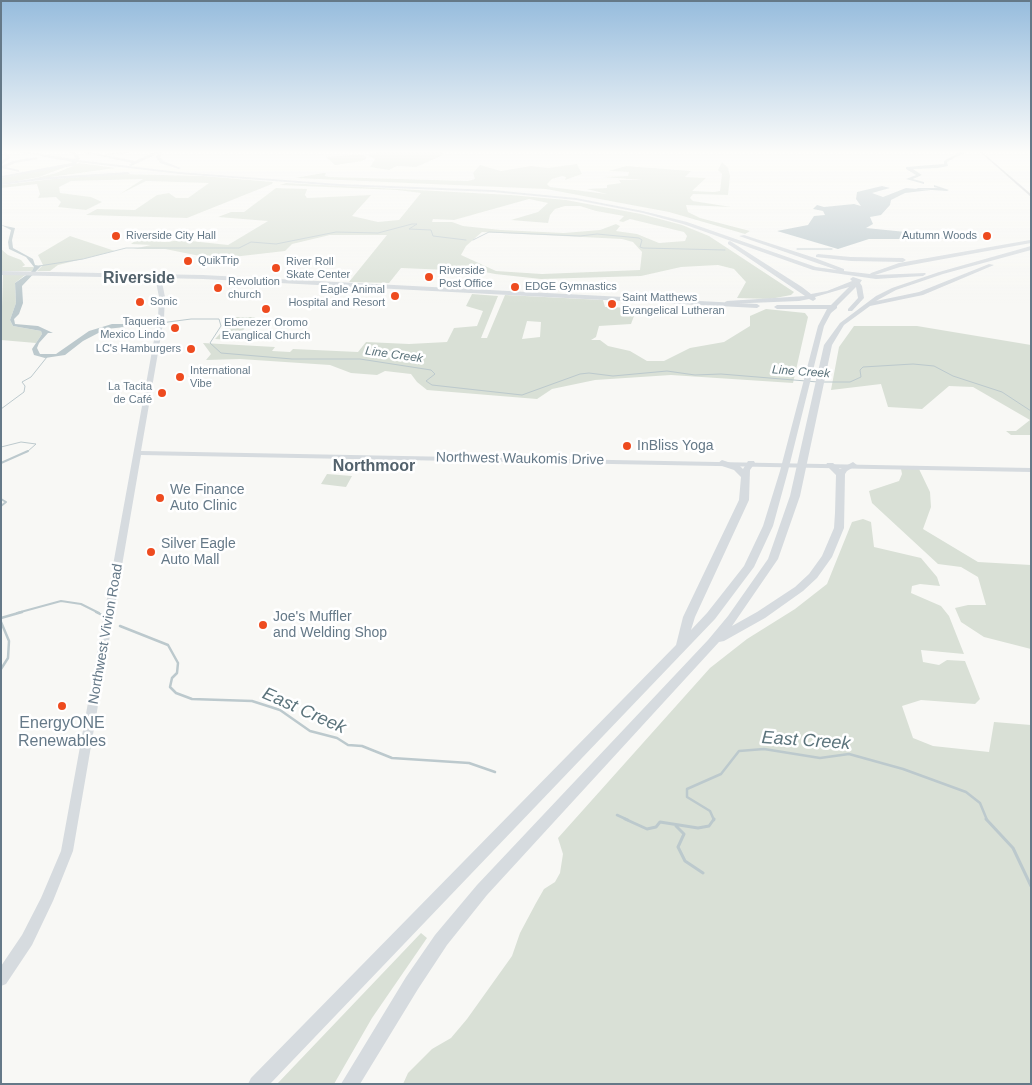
<!DOCTYPE html>
<meta charset="utf-8">
<style>
body{margin:0}
#map{position:relative;width:1032px;height:1085px;overflow:hidden;background:#f8f8f5;font-family:Arial,sans-serif}
canvas{display:block}
.frame{position:absolute;inset:0;border:2px solid #657988;pointer-events:none}
</style>
<div id="map">
<canvas width="1032" height="1085"></canvas>
<div class="frame"></div>
</div>
<script>
const c = document.querySelector('canvas').getContext('2d');
c.lineJoin = 'round';
function fill(path, color) { c.fillStyle = color; c.fill(path, 'evenodd'); }
const poly = rows => new Path2D(rows.map(r => 'M' + r).join(''));
function strokePath(path, color, width, dash) { c.strokeStyle = color; c.lineWidth = width; c.lineCap = dash ? 'butt' : 'round'; c.setLineDash(dash || []); c.stroke(path); }
function label(font, color, halo, rows, align = 'center') {
  c.font = font + ' Arial,sans-serif'; c.lineWidth = 5; c.setLineDash([]); c.textBaseline = 'middle'; c.strokeStyle = halo; c.fillStyle = color; for (const [text, x, y, turn = 0] of rows) {
    c.save(); c.translate(x, y); c.rotate((+turn || 0) * Math.PI / 180); c.textAlign = isNaN(turn) ? turn : align; if (halo) c.strokeText(text, 0, 0); c.fillText(text, 0, 0); c.restore();
  }
}
const green = poly([
 [379,152,442,152,443,155,416,167,397,166,389,170,370,167,375,159,369,156,370,154],
 [362,154,367,158,362,161,342,164,335,165,326,157],
 [722,162,728,168,730,176,728,195,693,194,690,198,693,201,731,207,686,205,688,212,700,218,750,231,745,234,669,212,546,189,295,178,323,173,326,173,325,176,330,177,468,181,475,179,473,173,480,165,501,171,531,166,548,168,577,164,582,174,565,180,566,177,562,176,552,179,547,184,550,187,607,194,587,189,607,188,607,185,621,183,619,180,643,180,603,177,628,176,629,172,609,171,626,166,691,171,685,177,706,178,692,191,714,192,720,191,722,174,718,170],
 [79,163,116,168,28,180,56,173,73,166,71,165,39,177,1,184,1,178],
 [119,174,203,176,273,182,272,184,187,218,86,215,97,209,135,210,157,195,169,193,176,198,188,198,209,183,146,181,120,194,143,179,71,181,59,187,60,193,91,197,102,202,86,210,58,207,61,202,56,197,38,198,40,194,37,184,1,188,1,185,53,179],
 [286,183,511,195,566,200,641,214,682,225,709,236,794,292,791,295,770,299,737,298,746,282,734,269,718,265,681,267,641,276,541,279,495,274,485,272,484,268,449,267,448,270,401,268,389,283,349,282,387,235,330,235,292,244,285,251,215,259,165,249,133,249,151,245,131,244,136,240,166,242,182,240,228,245,268,221,218,217,231,212,244,212,276,188,307,189,305,195,307,198,371,195,352,216,378,222,399,220,421,193,397,190,280,185],
 [529,199,548,203,538,212,511,220,548,223,550,215,555,209,565,206,580,206,596,211,624,216,619,221,623,222,630,219,684,232,687,236,685,241,659,243,637,234,616,231,620,226,616,224,600,230,564,233,501,230,463,226,452,222,432,222,433,219,454,220],
 [482,232,622,239,633,242,642,252,640,270,542,274,496,271,461,255,466,246],
 [70,236,115,251,58,265,50,271,37,271,43,265,38,255],
 [1,249,8,255,21,260,25,265,22,267,34,267,32,271,1,271],
 [3,274,25,275,15,283,16,303,10,320,13,326,41,331,42,334,36,343,1,340],
 [472,294,498,296,481,338,487,338,505,295,603,300,605,307,637,308,631,324,599,326,596,337,591,340,600,340,608,346,630,351,647,361,664,361,690,348,724,342,750,326,750,316,766,309,805,313,808,317,793,383,671,375,595,380,552,389,537,399,427,390,417,382,411,374,385,371,377,375,351,373,330,365,240,359,206,360,211,354,203,343,275,347,272,351,290,352,293,349,358,352,366,342,409,344,447,342,454,328,477,326,483,311,466,306],
 [527,321,541,322,540,337,522,339],
 [236,317,255,317,234,340,215,339],
 [854,326,917,326,1031,345,1031,435,1011,435,1006,431,1016,431,1030,420,973,387,949,386,922,409,888,407,881,384,831,390,839,347],
 [901,469,919,469,930,492,931,507,923,529,978,562,1031,565,1031,649,984,637,961,622,955,608,968,605,986,605,978,577,961,567,938,564,872,503,869,491,899,481,902,474],
 [327,474,352,476,346,487,321,484],
 [863,519,871,522,874,547,921,558,937,577,940,586,920,584,912,586,911,593,941,606,949,616,964,654,921,650,923,662,939,665,947,660,965,661,980,699,975,704,921,700,902,706,913,738,933,746,989,752,994,722,1031,725,1031,1084,403,1084,408,1073,432,1049,451,1038,467,1019,512,956,520,933,536,903,544,889,555,882,560,873,563,854,558,838,710,668,747,639,795,609,827,584,852,522],
 [421,933,427,938,372,1018,334,1084,277,1084]
]);
const water = poly([
 [882,186,890,188,872,193,883,197,906,188,931,190,905,193,891,200,890,205,881,215,870,217,873,224,866,228,916,233,951,239,869,239,838,249,777,231,808,225,814,216,825,215,823,211,813,209,817,205,824,207,854,204,861,206,856,199,857,192],
 [1,225,15,228,12,240,13,248,33,259,35,265,41,266,22,286,23,303,19,314,14,319,15,324,38,326,53,333,48,333,39,343,37,348,40,354,56,354,89,331,112,324,154,324,106,329,83,341,65,355,45,358,34,355,32,349,42,334,41,331,13,326,10,320,16,303,15,283,32,271,34,267,26,257,9,249,8,242,11,230]
]);
const streamFar3 = poly([
 [473,240,489,232,580,236,597,234,639,238,642,240,640,247,643,248,725,250],
 [797,249,832,249],
 [39,266,83,259,126,248,239,248,251,242,276,244,336,232,378,233,412,224,417,224,409,229,431,230,433,236,466,240],
 [153,324,191,319,219,319,221,326,210,343,221,353,292,359,360,359,431,370,435,374,426,381,432,385,522,395,580,374,589,373,613,376,667,371,695,375,721,374,818,382],
 [823,382,850,382,861,377,860,370,863,367,913,364,934,366,953,376,1002,392,1031,411],
 [1,409,24,392,25,386,22,382,31,377,47,357],
 [1,447,21,442,36,444,27,452]
]);
const streamFar2 = poly([
 [1,463,28,451],
 [1,499,6,502,1,506],
 [17,613,61,601,81,604,99,613]
]);
const streamFar1 = poly([
 [96,612,102,615],
 [1,618,22,612],
 [1,622,9,641,8,658,1,669],
 [120,626,168,645,178,663,177,673,172,678,170,687,176,693,192,699,252,701,280,710,310,731,337,738,348,745,362,746,392,758,469,763,495,772],
 [617,815,628,820],
 [714,820,710,811,687,797,687,789,721,774,739,751,764,749,820,758,849,754,903,769,966,792,980,803,987,820]
]);
const stream = poly([
 [625,819,647,829,656,827,660,822,698,828,709,826,714,819],
 [986,819,1013,848,1031,886],
 [676,826,684,834,678,847,685,861,703,873]
]);
const river = poly([
 [960,152,965,152,947,162,948,166,938,168,913,169,922,175,913,179,924,182,924,184,906,179,916,175,906,169,906,167,944,164,944,161,960,152],
 [934,185,949,190,947,191,916,189,918,188,938,188,934,187,934,185]
]);
const minor = poly([
 [980,152,982,152,1031,194,1031,197,980,152]
]);
const major = poly([
 [1,271,203,275,757,304,760,306,757,308,203,279,158,278,162,282,165,297,164,318,141,451,1031,468,1031,472,141,455,73,851,53,901,32,945,6,984,1,986,1,966,22,935,41,898,61,851,158,318,159,297,156,282,152,278,1,275,1,271]
]);
const highway = poly([
 [3,152,7,152,10,158,1,165,1,162,6,158,3,152],
 [18,152,27,152,74,159,76,158,70,152,74,152,80,158,78,160,179,172,339,184,493,190,576,198,643,211,687,222,816,267,837,270,739,236,744,235,815,258,844,269,844,271,870,274,871,273,899,263,1030,240,1031,243,900,267,875,275,925,273,926,274,923,276,876,279,813,270,683,224,643,213,576,200,493,192,339,186,179,174,77,162,76,165,72,166,1,178,1,176,71,163,73,162,18,152],
 [82,152,89,152,135,161,155,152,162,152,160,157,163,161,181,168,179,169,160,163,156,157,157,154,131,166,129,165,132,163,82,152],
 [119,152,132,152,110,155,108,154,119,152],
 [37,157,38,159,15,163,6,167,19,170,19,172,1,168,1,166,13,161,37,157],
 [128,172,130,174,41,180,1,185,1,183,47,177,128,172],
 [730,241,802,287,811,294,827,291,852,281,850,279,853,277,862,280,860,283,862,286,864,298,852,311,848,311,848,309,858,298,856,287,837,306,837,308,831,313,824,326,788,471,773,526,754,567,715,619,270,1084,248,1084,251,1078,676,645,683,617,739,500,741,477,734,470,719,465,718,463,722,460,740,466,743,469,748,461,754,461,755,463,750,470,749,500,695,617,691,630,707,613,744,566,763,526,780,471,818,326,827,309,777,309,774,307,777,305,831,305,849,287,815,297,816,299,813,301,809,299,799,301,725,304,725,302,727,301,805,296,728,244,728,242,730,241],
 [1031,246,1031,250,943,274,896,290,876,301,919,292,989,264,994,265,923,295,870,306,844,325,832,345,800,496,778,559,732,626,757,612,795,587,809,574,822,556,834,528,835,513,836,475,826,465,827,463,833,463,840,469,853,462,857,465,847,471,845,474,844,528,832,557,817,578,803,591,765,618,724,641,719,642,487,895,447,945,418,989,360,1084,341,1084,406,977,435,935,477,885,708,640,728,616,768,559,790,496,824,345,840,323,876,296,892,288,939,272,1031,246],
 [818,254,851,257,903,258,906,260,903,262,851,261,816,257,816,255,818,254]
]);
const markers = [
 [116,236,5,"#ee4b1f"],
 [987,236,5,"#ee4b1f"],
 [188,261,5,"#ee4b1f"],
 [276,268,5,"#ee4b1f"],
 [429,277,5,"#ee4b1f"],
 [515,287,5,"#ee4b1f"],
 [218,288,5,"#ee4b1f"],
 [395,296,5,"#ee4b1f"],
 [140,302,5,"#ee4b1f"],
 [612,304,5,"#ee4b1f"],
 [266,309,5,"#ee4b1f"],
 [175,328,5,"#ee4b1f"],
 [191,349,5,"#ee4b1f"],
 [180,377,5,"#ee4b1f"],
 [162,393,5,"#ee4b1f"],
 [627,446,5,"#ee4b1f"],
 [160,498,5,"#ee4b1f"],
 [151,552,5,"#ee4b1f"],
 [263,625,5,"#ee4b1f"],
 [62,706,5,"#ee4b1f"]
];
const farPoinames = [
 ["Riverside City Hall",126,236],
 ["Autumn Woods",977,236,"right"],
 ["QuikTrip",198,261],
 ["River Roll",286,262],
 ["Skate Center",286,275],
 ["Riverside",439,271],
 ["Post Office",439,284],
 ["Revolution",228,282],
 ["church",228,295],
 ["EDGE Gymnastics",525,287],
 ["Eagle Animal",385,290,"right"],
 ["Hospital and Resort",385,303,"right"],
 ["Saint Matthews",622,298],
 ["Evangelical Lutheran",622,311],
 ["Sonic",150,302],
 ["Taqueria",165,322,"right"],
 ["Mexico Lindo",165,335,"right"],
 ["Ebenezer Oromo",266,323,"center"],
 ["Evanglical Church",266,336,"center"],
 ["LC's Hamburgers",181,349,"right"],
 ["International",190,371],
 ["Vibe",190,384],
 ["La Tacita",152,387,"right"],
 ["de Café",152,400,"right"]
];
const farWaternames = [
 ["Line Creek",394,355,8],
 ["Line Creek",801,372,4]
];
const poiNames = [
 ["InBliss Yoga",637,446],
 ["We Finance",170,490],
 ["Auto Clinic",170,506],
 ["Silver Eagle",161,544],
 ["Auto Mall",161,560],
 ["Joe's Muffler",273,617],
 ["and Welding Shop",273,633]
];
const streetNames = [
 ["Northwest Waukomis Drive",520,459,1],
 ["Northwest Vivion Road",106,634,-80]
];
const farDistrictnames = [
 ["Riverside",139,279]
];
const quarterNames = [
 ["Northmoor",374,467]
];
const nearPoinames = [
 ["EnergyONE",62,724],
 ["Renewables",62,742]
];
const nearWaternames = [
 ["East Creek",304,711,24],
 ["East Creek",806,741,4]
];
fill(green, '#d9e0d6');
fill(water, '#bcc9cd');
strokePath(streamFar3, '#bcc9cd', 1);
strokePath(streamFar2, '#bcc9cd', 2);
strokePath(streamFar1, '#bcc9cd', 2.5);
strokePath(stream, '#bcc9cd', 3);
fill(river, '#bcc9cd');
fill(minor, '#c5c9cd');
fill(major, '#d6dbdf');
fill(highway, '#d6dbdf');
const sky = c.createLinearGradient(0, 0, 0, 304);
sky.addColorStop(0, '#96bcdd');
sky.addColorStop(0.5, '#fcfcfa');
sky.addColorStop(1, '#fcfcfa00');
c.fillStyle = sky;
c.fillRect(0, 0, 1032, 304);
for (const [x, y, r, color] of markers) { const dot = new Path2D(); dot.arc(x, y, r, 0, 2 * Math.PI); c.fillStyle = color; c.fill(dot); strokePath(dot, '#fff', 2); }
label('11px', '#657988', '#fff', farPoinames, 'left');
label('italic 12px', '#5c747c', '#fff', farWaternames);
label('14px', '#657988', '#fff', poiNames, 'left');
label('14px', '#657988', '#fff', streetNames);
label('bold 16px', '#53626c', '#fff', farDistrictnames);
label('bold 16px', '#53626c', '#fff', quarterNames);
label('16px', '#657988', '#fff', nearPoinames);
label('italic 18px', '#5c747c', '#fff', nearWaternames);
</script>
